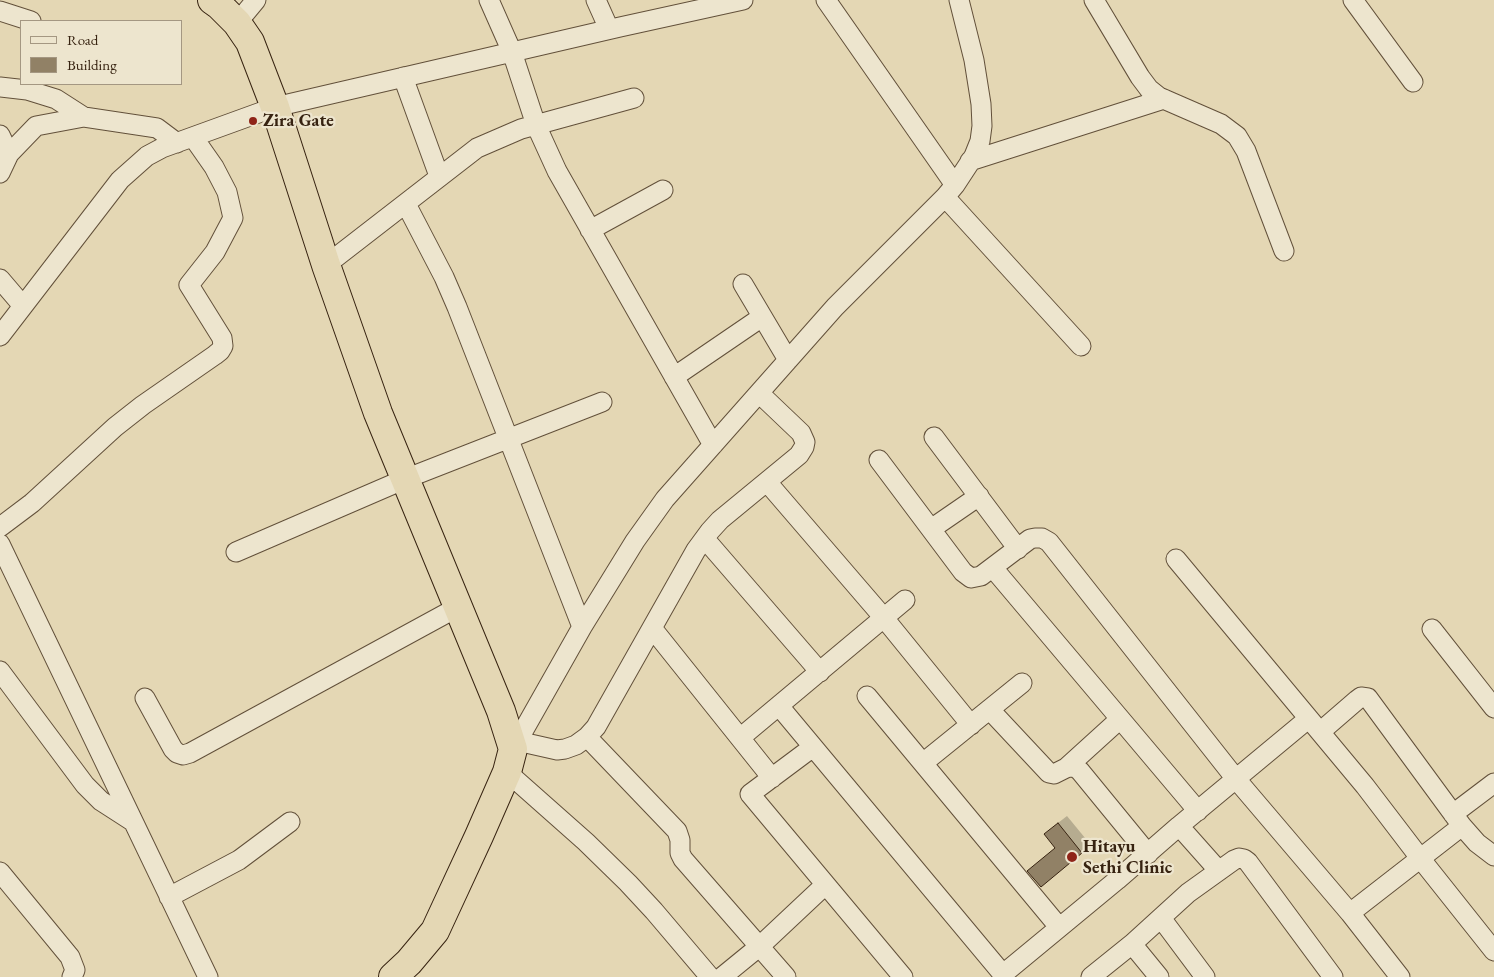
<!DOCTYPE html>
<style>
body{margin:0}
#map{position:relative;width:1494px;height:977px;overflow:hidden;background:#e4d7b4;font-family:"EB Garamond",serif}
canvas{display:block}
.legend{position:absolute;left:20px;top:20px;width:162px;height:65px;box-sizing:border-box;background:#ede5ce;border:1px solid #a49782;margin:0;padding:6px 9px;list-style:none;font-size:15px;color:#372311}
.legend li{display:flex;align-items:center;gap:10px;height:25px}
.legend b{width:25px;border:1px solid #a49782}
</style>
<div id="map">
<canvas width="1494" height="977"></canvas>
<ul class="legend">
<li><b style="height:6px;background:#ede5ce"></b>Road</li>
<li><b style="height:14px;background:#918166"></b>Building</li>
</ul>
</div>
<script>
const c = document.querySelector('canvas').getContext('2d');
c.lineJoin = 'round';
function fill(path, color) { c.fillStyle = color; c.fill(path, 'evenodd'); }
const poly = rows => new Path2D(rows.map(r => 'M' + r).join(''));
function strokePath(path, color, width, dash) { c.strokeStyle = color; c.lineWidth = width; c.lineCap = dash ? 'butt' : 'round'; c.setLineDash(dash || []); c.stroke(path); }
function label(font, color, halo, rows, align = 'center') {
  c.font = font + ' "EB Garamond",serif'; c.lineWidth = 4.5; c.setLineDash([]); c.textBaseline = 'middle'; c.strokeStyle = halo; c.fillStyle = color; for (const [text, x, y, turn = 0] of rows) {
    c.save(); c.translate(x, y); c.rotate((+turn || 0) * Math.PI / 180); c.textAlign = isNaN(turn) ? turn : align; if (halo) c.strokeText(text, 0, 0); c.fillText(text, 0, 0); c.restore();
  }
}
const shadow = poly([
 [1067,816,1090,844,1081,852,1056,847,1054,826]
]);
const building = poly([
 [1058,823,1082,853,1041,887,1027,871,1055,848,1044,834,1058,823]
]);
const minor = poly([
 [489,0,512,52,536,125,557,171,713,445],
 [596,0,609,29],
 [826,0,955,185],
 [1094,0,1140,77,1149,89,1159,97,1221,124,1237,136,1246,151,1284,251],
 [1353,0,1413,82],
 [0,11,31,21],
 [237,23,256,0],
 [403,77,439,176],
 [0,87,27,90,56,99,84,117],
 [0,135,9,154],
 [970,161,1164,99],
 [0,173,9,154,36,126,84,117,157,128,177,143],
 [945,197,1081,346],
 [406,204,444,277,457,307,582,627],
 [590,230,663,190],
 [326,265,477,148,521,129,634,98],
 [0,279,23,306],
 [743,284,788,360],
 [0,336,120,180,147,156,162,148,275,107,620,27,743,0],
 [674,377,762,317],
 [934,437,1018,549],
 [879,460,963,572,971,578,981,576,1030,539,1035,538,1042,538,1049,542,1236,779,1350,913,1400,977],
 [767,482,884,618,971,725],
 [0,527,32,503,115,427,143,405,215,355,220,351,223,346,222,338,189,285,215,252,233,218,227,192,214,167,193,137],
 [931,529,979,496],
 [705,539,820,672],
 [0,544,208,977],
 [236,552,405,479,602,402],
 [1176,559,1365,786,1420,858,1494,951],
 [993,568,1198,811],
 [652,628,772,778],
 [1432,629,1494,708],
 [0,671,85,785,101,801,132,821],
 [867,696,1059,927],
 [145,698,173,749,177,753,183,755,190,753,458,607],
 [779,706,1001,972],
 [990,710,1049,773,1054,774,1066,768,1071,767,1076,768,1080,771,1148,854],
 [1320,732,1357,700,1361,697,1368,698,1462,826,1477,843,1494,856],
 [587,737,677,831,680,840,680,853,683,859,786,977],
 [740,738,905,600],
 [517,741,557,750,565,749,576,745,587,737,596,727,696,550,710,531,720,520,799,455,804,447,805,442,801,433,759,393],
 [813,747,750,794,903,977],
 [513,749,582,627,635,541,665,499,835,307,945,197,955,185,974,156,980,141,982,126,981,104,974,60,959,0],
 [923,763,1022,683],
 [1066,768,1120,719],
 [507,772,586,842,628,883,654,911,710,977],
 [1453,814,1494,783],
 [1179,826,1219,871],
 [0,872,70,957,75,970,72,977],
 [169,897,239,860,290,822],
 [1350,913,1462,826],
 [1161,918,1205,977],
 [1132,944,1159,977],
 [1008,970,1117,880,1179,826,1308,719],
 [722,977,760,946,825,885],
 [1091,977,1132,944,1188,893,1234,860,1239,858,1244,859,1248,862,1333,977]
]);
const highway = poly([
 [212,0,219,5,237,23,250,42,275,107,326,265,378,413,501,711,513,749,507,772,479,836,435,931,409,962,393,977]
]);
const markers = [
 [253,121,5,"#8f2418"],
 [1072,857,6,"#8f2418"]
];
const poiNames = [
 ["Zira Gate",263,121],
 ["Hitayu",1083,847],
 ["Sethi Clinic",1083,868]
];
fill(shadow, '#0003');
fill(building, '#918166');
strokePath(building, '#372311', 1);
strokePath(minor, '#62503a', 21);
strokePath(highway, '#372311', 30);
strokePath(minor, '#ede5ce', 19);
strokePath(highway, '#e4d7b4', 28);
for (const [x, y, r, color] of markers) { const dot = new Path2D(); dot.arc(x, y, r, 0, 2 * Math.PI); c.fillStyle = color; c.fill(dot); strokePath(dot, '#ede5ce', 2); }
label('bold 18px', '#372311', '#ede5ce', poiNames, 'left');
</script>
